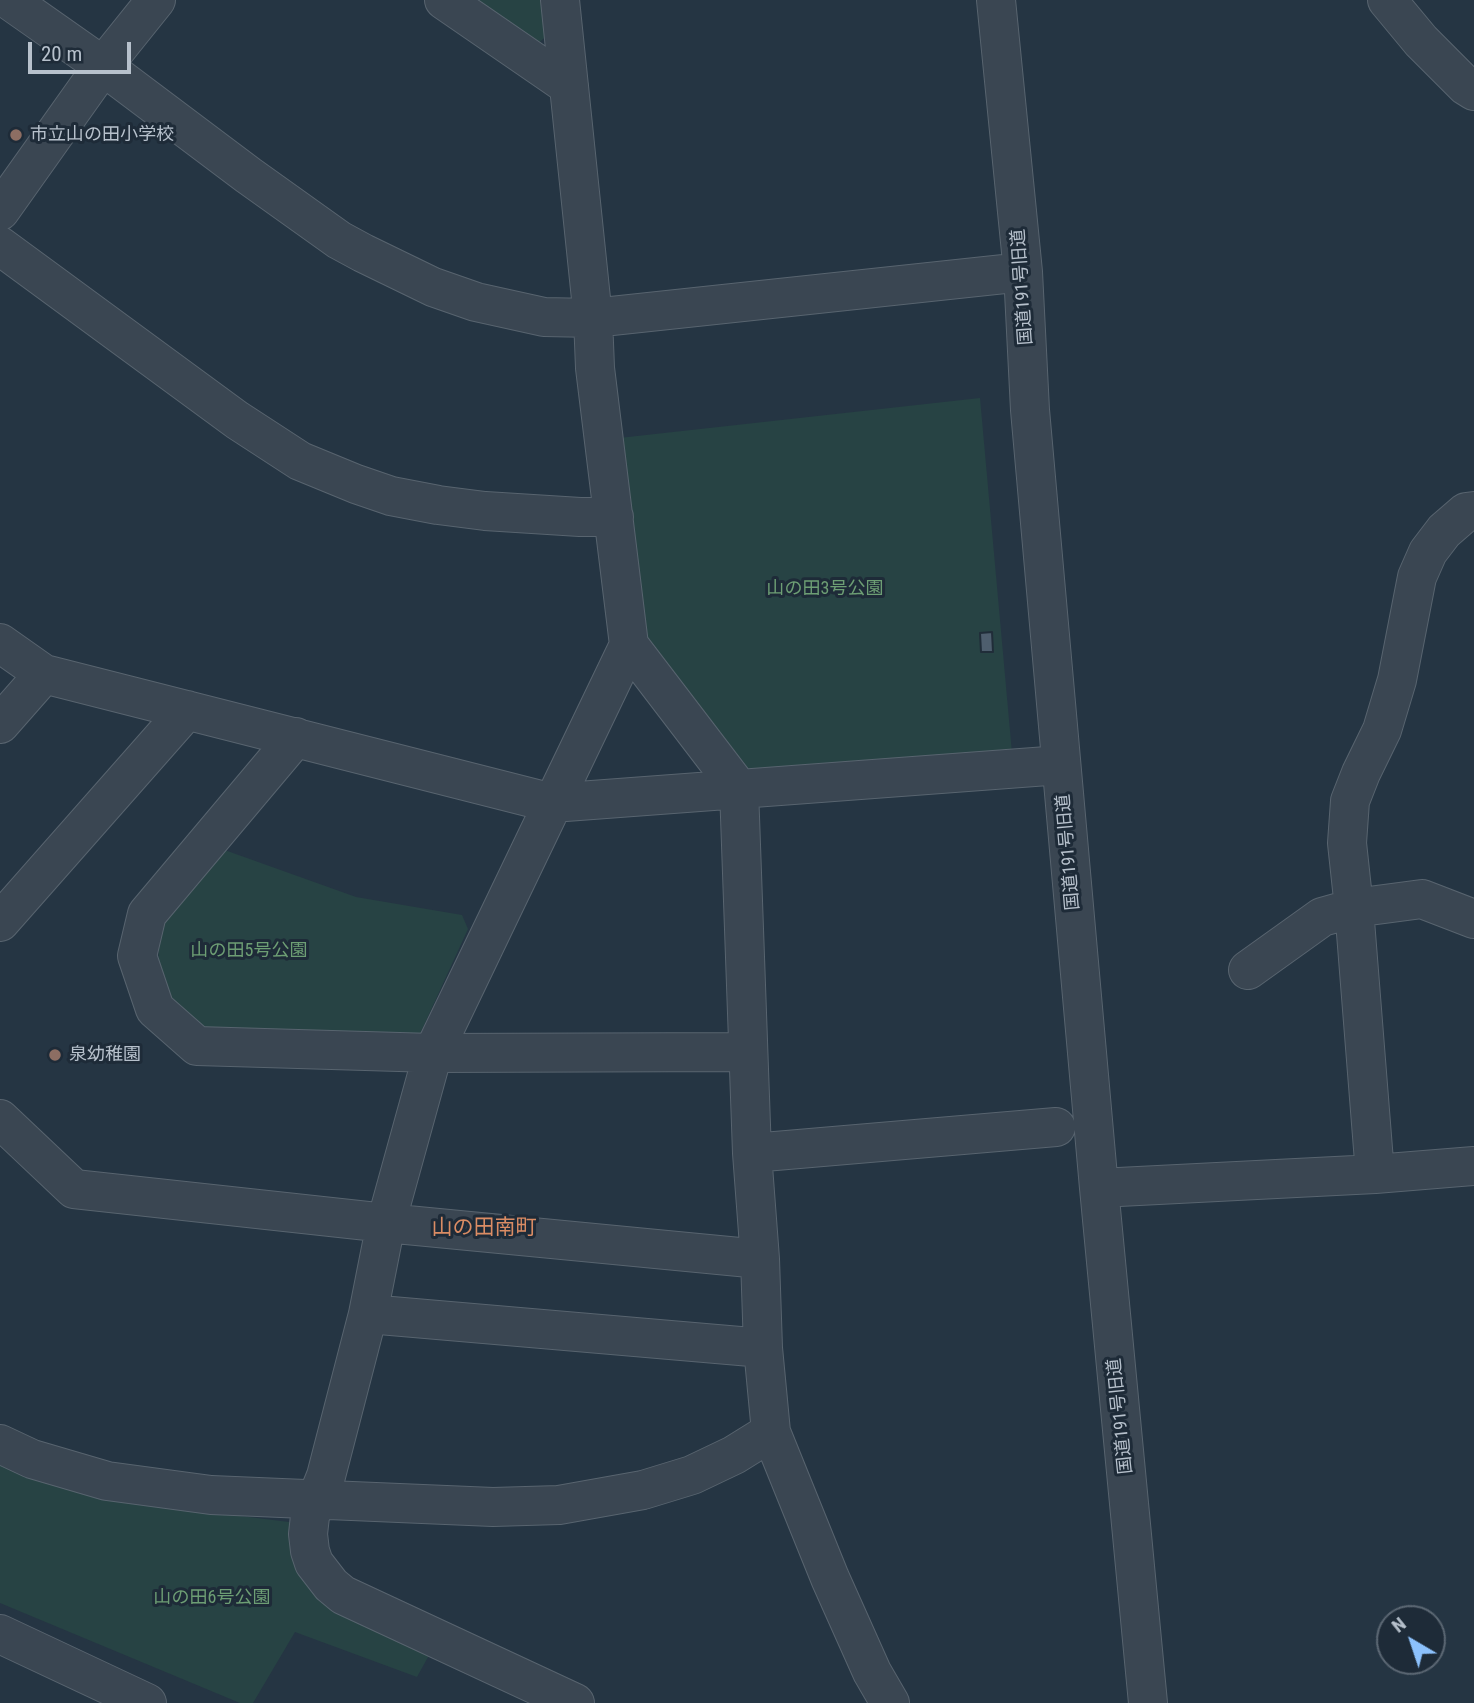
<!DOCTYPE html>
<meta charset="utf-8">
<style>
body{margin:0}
#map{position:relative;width:1474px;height:1703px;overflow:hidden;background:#253543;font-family:"Roboto Condensed",sans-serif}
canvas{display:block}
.north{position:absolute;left:1376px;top:1605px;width:70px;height:70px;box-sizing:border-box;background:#1e2b38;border:2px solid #5b6773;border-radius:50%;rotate:321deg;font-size:19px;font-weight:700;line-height:28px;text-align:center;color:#b7c1cc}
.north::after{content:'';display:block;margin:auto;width:24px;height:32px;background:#8cc1fc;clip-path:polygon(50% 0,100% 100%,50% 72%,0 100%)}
.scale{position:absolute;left:28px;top:42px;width:103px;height:32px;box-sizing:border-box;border:4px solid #b7c1cc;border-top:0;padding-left:9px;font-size:21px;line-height:24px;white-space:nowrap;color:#b7c1cc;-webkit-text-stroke:5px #1e2b38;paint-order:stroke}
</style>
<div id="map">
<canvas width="1474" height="1703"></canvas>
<div class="north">N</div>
<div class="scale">20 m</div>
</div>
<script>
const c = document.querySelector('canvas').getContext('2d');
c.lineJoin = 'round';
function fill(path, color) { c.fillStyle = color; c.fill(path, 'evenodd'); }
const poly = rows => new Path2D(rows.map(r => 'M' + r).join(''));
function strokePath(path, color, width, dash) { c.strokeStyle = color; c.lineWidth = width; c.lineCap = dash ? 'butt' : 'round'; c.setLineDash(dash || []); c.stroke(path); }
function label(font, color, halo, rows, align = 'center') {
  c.font = font + ' "Roboto Condensed","Noto Sans JP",sans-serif'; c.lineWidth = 6; c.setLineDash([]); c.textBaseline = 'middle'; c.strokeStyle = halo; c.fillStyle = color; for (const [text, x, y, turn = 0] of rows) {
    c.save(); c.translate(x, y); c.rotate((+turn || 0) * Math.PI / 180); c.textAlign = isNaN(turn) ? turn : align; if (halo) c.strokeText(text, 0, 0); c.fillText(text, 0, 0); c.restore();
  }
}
const green = poly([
 [470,0,547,0,550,33,535,46],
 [980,398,1012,753,752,773,639,630,619,438],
 [219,848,356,897,462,915,468,929,419,1036,207,1036,172,1013,159,980,158,927],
 [0,1462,129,1502,289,1522,301,1539,433,1648,417,1677,295,1632,253,1703,240,1703,0,1603]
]);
const building = poly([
 [992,632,993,652,981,652,980,633,992,632]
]);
const minor = poly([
 [9,0,103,66,248,175,339,240,363,253,433,287,476,302,544,317,593,318,1023,272],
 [444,0,569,86],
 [560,0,593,318,595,368,629,645,739,789,752,1153,760,1259,763,1348,771,1432,830,1578,872,1672,890,1703],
 [996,0,1023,272,1030,410,1099,1188,1148,1703],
 [1387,0,1421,41,1466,86,1474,91],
 [0,211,103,66,156,0],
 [0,246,237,420,300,461,356,484,391,496,438,505,485,511,580,517,614,517],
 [0,643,44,674,552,803,1061,765],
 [0,724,44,674],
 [296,737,147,914,137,956,155,1009,197,1046,433,1053,747,1052],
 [0,922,187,710],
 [1248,970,1322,917,1354,908,1422,899,1474,919],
 [0,1119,74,1189,386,1223,760,1259],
 [752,1153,1056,1127],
 [1375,1174,1354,908,1347,843,1350,801,1361,773,1382,730,1397,680,1417,577,1428,552,1444,531,1466,512,1474,511],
 [1099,1188,1375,1174,1474,1166],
 [368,1314,763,1348],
 [0,1444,32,1459,107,1481,211,1495,493,1507,559,1505,643,1490,692,1475,734,1455,771,1432],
 [0,1634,147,1703],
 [575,1703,343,1595,331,1585,314,1563,310,1551,308,1534,310,1516,326,1476,368,1314,386,1223,433,1053,629,645]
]);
const markers = [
 [16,135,7,"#8d6e63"],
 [55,1055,7,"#8d6e63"]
];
const poiNames = [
 ["市立山の田小学校",30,135],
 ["泉幼稚園",69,1055]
];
const streetNames = [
 ["国道191号旧道",1023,287,-94],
 ["国道191号旧道",1069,852,-95],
 ["国道191号旧道",1121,1416,-96]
];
const parkNames = [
 ["山の田3号公園",825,589],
 ["山の田5号公園",249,951],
 ["山の田6号公園",212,1598]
];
const quarterNames = [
 ["山の田南町",484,1229]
];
fill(green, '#274344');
fill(building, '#4e5e6e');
strokePath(building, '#202d39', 2);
strokePath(minor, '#58646f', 40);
strokePath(minor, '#3a4652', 38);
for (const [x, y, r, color] of markers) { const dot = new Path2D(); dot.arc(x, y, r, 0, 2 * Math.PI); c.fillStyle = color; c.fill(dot); strokePath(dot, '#1e2b38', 2.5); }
label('18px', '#b7c1cc', '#1e2b38', poiNames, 'left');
label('18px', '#b7c1cc', '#1e2b38', streetNames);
label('18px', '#6d9e74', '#1e2b38', parkNames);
label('21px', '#da8c64', '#1e2b38', quarterNames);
</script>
